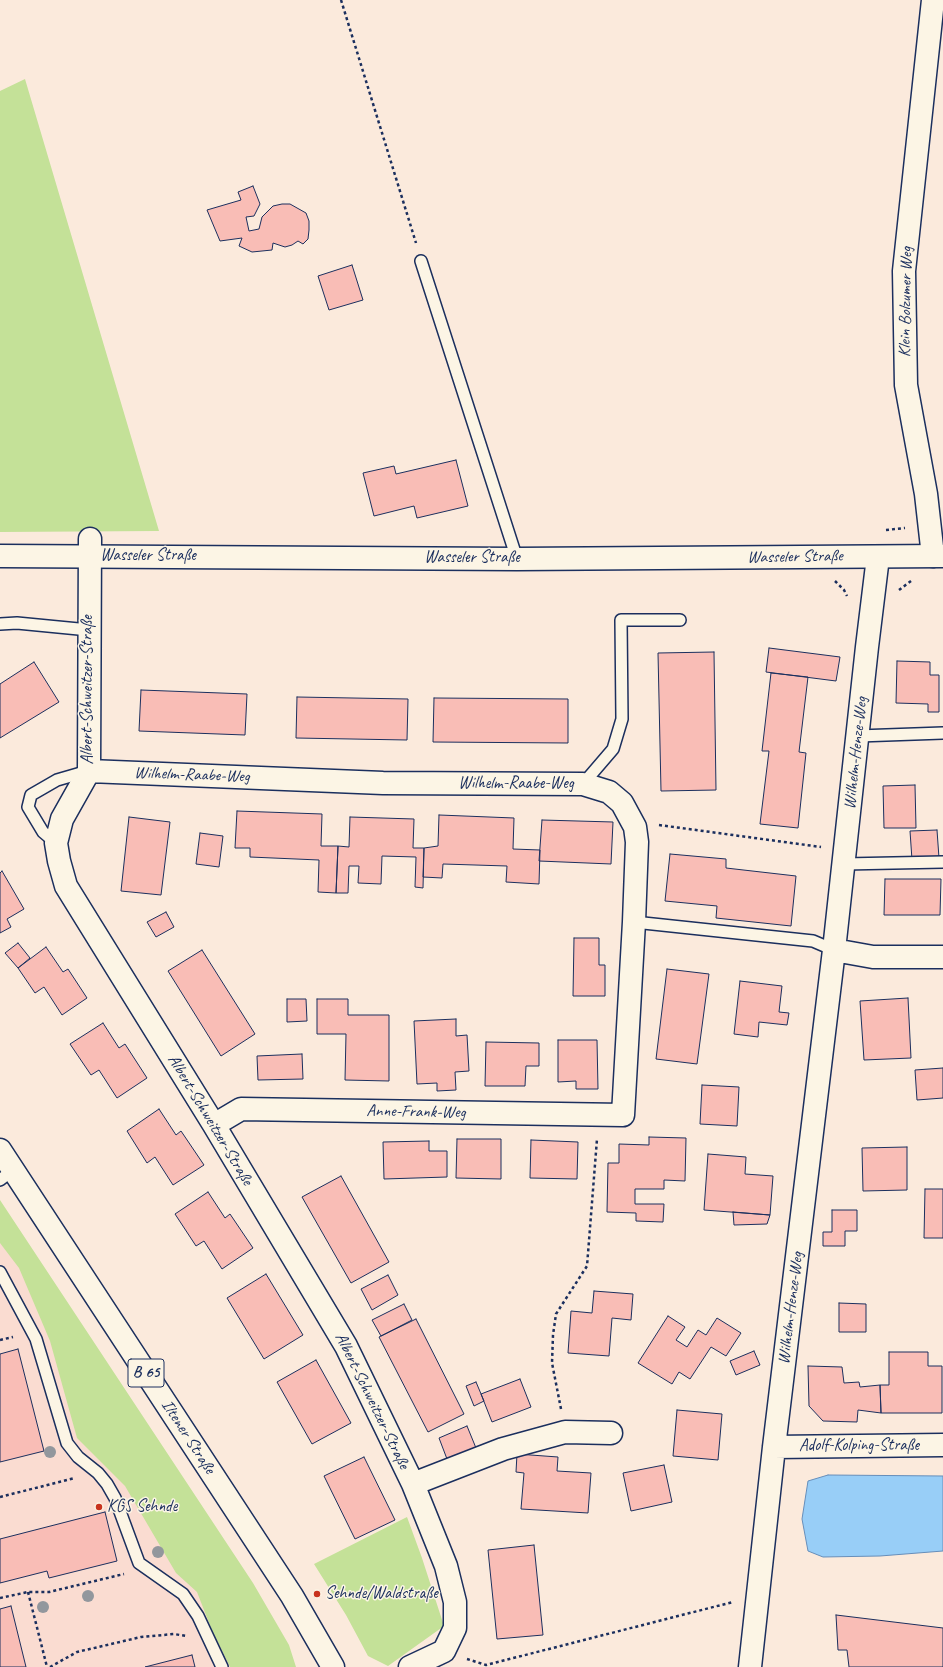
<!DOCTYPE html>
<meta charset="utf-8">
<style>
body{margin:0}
canvas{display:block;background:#fbeadc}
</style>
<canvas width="943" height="1667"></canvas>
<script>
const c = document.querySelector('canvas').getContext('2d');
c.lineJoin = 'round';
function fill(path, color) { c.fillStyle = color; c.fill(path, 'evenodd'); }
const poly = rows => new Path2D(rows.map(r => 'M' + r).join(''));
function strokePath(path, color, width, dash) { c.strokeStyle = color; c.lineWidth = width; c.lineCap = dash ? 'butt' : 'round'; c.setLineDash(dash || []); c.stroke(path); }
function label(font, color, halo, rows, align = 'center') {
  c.font = font + ' Caveat,sans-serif'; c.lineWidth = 3; c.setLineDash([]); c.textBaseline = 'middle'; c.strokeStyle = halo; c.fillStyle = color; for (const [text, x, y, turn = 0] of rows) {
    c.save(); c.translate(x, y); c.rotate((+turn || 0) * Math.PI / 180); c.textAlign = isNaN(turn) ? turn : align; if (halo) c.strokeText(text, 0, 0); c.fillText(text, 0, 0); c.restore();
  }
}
const built = poly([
 [0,1203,294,1667,0,1667]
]);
const green = poly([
 [25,79,159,531,0,532,0,91],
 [0,1200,253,1583,289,1645,296,1667,230,1667,211,1628,197,1592,176,1573,125,1486,77,1438,50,1341,19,1268,0,1243],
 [407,1517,422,1558,444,1626,388,1666,368,1656,346,1615,314,1564]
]);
const water = poly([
 [828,1475,943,1476,943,1551,880,1556,823,1557,808,1551,802,1519,808,1481,828,1475]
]);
const building = poly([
 [253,186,260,204,254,216,246,217,249,231,259,229,262,217,273,206,282,204,290,204,306,213,309,221,309,230,308,239,303,244,298,241,292,245,285,247,273,243,272,250,252,252,239,246,242,238,220,241,207,210,241,200,238,192,253,186],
 [352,265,363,300,329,310,318,276,352,265],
 [456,460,468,506,417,518,414,506,374,516,363,473,394,466,396,474,456,460],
 [769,648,840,657,836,681,766,672,769,648],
 [714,652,716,790,661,791,658,653,714,652],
 [897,661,930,662,930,675,939,675,939,712,928,712,928,704,896,703,897,661],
 [34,662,59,702,0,738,0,684,34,662],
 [771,673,808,677,799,752,806,753,798,828,760,824,769,751,762,751,771,673],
 [141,690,247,694,245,735,139,731,141,690],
 [297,697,408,699,407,740,296,738,297,697],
 [434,698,568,699,568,743,433,742,434,698],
 [915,785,916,828,884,828,883,786,915,785],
 [237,811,322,814,321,846,338,846,336,893,318,892,319,860,250,857,250,848,235,848,237,811],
 [439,815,514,818,513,849,540,850,539,884,506,882,507,866,443,864,442,878,423,877,424,848,438,846,439,815],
 [129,817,170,822,161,895,121,891,129,817],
 [350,817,414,819,413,848,424,848,423,888,415,887,416,857,382,856,381,884,358,883,359,866,349,866,348,893,336,893,338,846,349,847,350,817],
 [542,820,613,822,611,864,539,861,542,820],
 [937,830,939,858,912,860,910,831,937,830],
 [200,833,223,836,219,867,196,864,200,833],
 [670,854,726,859,726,868,796,876,791,926,716,918,717,906,665,901,670,854],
 [2,871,24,909,7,919,11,927,0,933,0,873,2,871],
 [885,879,941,879,940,915,884,915,885,879],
 [166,912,174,927,156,937,147,922,166,912],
 [574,938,599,938,599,965,605,965,605,996,573,996,574,938],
 [18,943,30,958,18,968,5,953,18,943],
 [46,947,63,972,68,969,87,998,62,1015,44,987,35,993,18,968,46,947],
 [202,950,255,1034,221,1056,168,971,202,950],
 [667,969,709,974,697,1064,656,1059,667,969],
 [740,981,782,986,779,1012,789,1013,787,1025,759,1022,758,1037,734,1034,740,981],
 [908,998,911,1058,864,1060,860,1001,908,998],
 [287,999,306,999,307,1021,287,1022,287,999],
 [317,999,348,999,348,1015,389,1015,389,1081,345,1080,346,1034,317,1034,317,999],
 [456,1019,456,1036,467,1035,469,1071,455,1072,456,1090,437,1091,437,1083,417,1084,414,1021,456,1019],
 [103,1023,119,1048,125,1044,147,1078,117,1098,99,1070,91,1075,70,1044,103,1023],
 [558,1040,597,1040,598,1089,576,1089,576,1081,558,1082,558,1040],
 [486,1042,539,1043,539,1066,526,1066,525,1086,485,1086,486,1042],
 [302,1054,303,1079,258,1080,257,1056,302,1054],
 [943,1068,943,1098,917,1100,915,1070,943,1068],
 [702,1085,739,1087,737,1126,700,1124,702,1085],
 [159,1109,176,1135,181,1131,204,1165,173,1185,155,1157,147,1163,127,1131,159,1109],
 [649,1137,686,1138,685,1181,664,1180,664,1189,635,1189,635,1204,664,1204,663,1222,636,1221,636,1213,607,1212,608,1163,619,1163,619,1144,649,1145,649,1137],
 [457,1139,501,1139,501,1179,456,1178,457,1139],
 [531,1140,578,1142,577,1179,530,1178,531,1140],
 [429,1141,429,1151,447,1151,447,1177,384,1179,383,1142,429,1141],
 [907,1147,907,1190,863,1191,862,1148,907,1147],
 [708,1154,746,1157,745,1174,773,1176,770,1215,704,1210,708,1154],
 [341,1176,389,1262,351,1283,302,1197,341,1176],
 [925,1189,943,1189,943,1238,924,1238,925,1189],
 [208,1192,225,1218,230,1214,253,1248,222,1269,204,1241,196,1246,175,1214,208,1192],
 [832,1210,857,1210,857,1231,845,1231,845,1246,823,1246,823,1232,832,1232,832,1210],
 [733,1212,770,1215,767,1224,734,1225,733,1212],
 [266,1274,303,1335,264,1359,227,1298,266,1274],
 [388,1275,398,1295,372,1310,361,1289,388,1275],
 [594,1291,633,1294,631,1320,612,1318,609,1356,568,1353,571,1311,592,1313,594,1291],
 [839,1303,866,1304,866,1332,839,1332,839,1303],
 [404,1304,412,1320,381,1336,372,1320,404,1304],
 [668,1316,685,1327,676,1340,687,1347,698,1330,706,1335,717,1318,741,1333,726,1356,711,1347,690,1379,679,1372,672,1384,638,1363,668,1316],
 [416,1319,464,1414,428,1432,379,1337,416,1319],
 [18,1349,44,1451,0,1462,0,1354,18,1349],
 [754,1351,760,1365,736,1375,730,1361,754,1351],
 [889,1352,928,1352,928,1366,942,1366,942,1413,881,1413,880,1385,889,1385,889,1352],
 [316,1360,351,1423,312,1444,277,1382,316,1360],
 [808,1366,842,1367,844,1383,859,1382,860,1387,880,1385,881,1413,858,1410,857,1422,823,1421,809,1406,808,1366],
 [520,1379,531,1407,492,1422,481,1394,520,1379],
 [476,1382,484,1401,474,1406,466,1386,476,1382],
 [677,1410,722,1414,718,1460,673,1456,677,1410],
 [467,1426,476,1448,447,1459,439,1438,467,1426],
 [517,1454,558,1457,557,1471,591,1473,588,1513,521,1509,524,1473,516,1472,517,1454],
 [364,1457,395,1520,355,1539,324,1476,364,1457],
 [664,1465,672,1502,631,1511,623,1473,664,1465],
 [105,1512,117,1561,49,1578,47,1571,0,1583,0,1539,105,1512],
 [534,1545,543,1635,497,1639,488,1550,534,1545],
 [11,1606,26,1667,0,1667,0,1609,11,1606],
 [836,1615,943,1628,943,1667,849,1667,847,1650,838,1650,836,1615],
 [192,1655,195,1667,145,1667,192,1655]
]);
const path = poly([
 [341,0,416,243],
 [886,530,905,528],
 [835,581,844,590,847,596],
 [899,590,911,581],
 [659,825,821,847],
 [0,1340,13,1337],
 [561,1409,552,1363,553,1335,556,1314,587,1266,597,1139],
 [0,1497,75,1478],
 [28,1592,47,1667],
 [0,1598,28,1592,49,1592,124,1574],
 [467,1659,486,1665,733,1602],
 [50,1667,77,1652,141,1637,174,1634,186,1636]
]);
const service = poly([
 [421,261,517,559],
 [0,624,17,623,89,630],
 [858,736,943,733],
 [583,784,613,749,622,719,621,620,680,620],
 [56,843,43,832,28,807,31,795,57,780,88,771],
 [844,864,943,862],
 [634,922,813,941,834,950],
 [0,1180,13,1170],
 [0,1272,36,1339,67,1443,78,1457,98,1473,107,1484,115,1498,139,1563,183,1594,198,1616,222,1667]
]);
const minor = poly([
 [90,539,89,771,62,819,56,843,59,861,66,886,214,1125,346,1346,413,1484,446,1566,455,1602,455,1628,444,1651,410,1667],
 [933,556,926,494,906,385,904,271,933,0],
 [89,771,383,783,583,784,609,792,622,803,635,827,637,842,634,922,623,1115,241,1109,214,1125],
 [834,950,873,957,943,957],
 [774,1447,943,1445],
 [413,1484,503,1449,565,1432,611,1433],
 [750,1667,774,1447,834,950,867,647,878,557]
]);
const secondary = poly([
 [0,556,517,559,943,556]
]);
const primary = poly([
 [0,1150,292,1596,333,1667]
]);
const trees = [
 [50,1452],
 [158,1552],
 [88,1596],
 [43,1607]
];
const markers = [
 [99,1507,4,"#c8321e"],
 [317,1594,4,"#c8321e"]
];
const shields = [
 [146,1373,36]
];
const shieldNames = [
 ["B 65",146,1373]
];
const streetNames = [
 ["Klein Bolzumer Weg",906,302,-89],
 ["Wasseler Straße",148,556],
 ["Wasseler Straße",795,557,-1],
 ["Wasseler Straße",472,558],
 ["Albert-Schweitzer-Straße",88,690,-90],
 ["Wilhelm-Henze-Weg",856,753,-84],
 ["Wilhelm-Raabe-Weg",192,775,2],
 ["Wilhelm-Raabe-Weg",516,784],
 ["Anne-Frank-Weg",416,1112,1],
 ["Albert-Schweitzer-Straße",210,1120,59],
 ["Wilhelm-Henze-Weg",791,1308,-83],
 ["Albert-Schweitzer-Straße",372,1401,64],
 ["Iltener Straße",188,1437,57],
 ["Adolf-Kolping-Straße",859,1446]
];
const poiNames = [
 ["KGS Sehnde",107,1507],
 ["Sehnde/Waldstraße",325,1594]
];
fill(built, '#fadcd1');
fill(green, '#c4e198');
fill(water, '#98cef7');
strokePath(water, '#668eba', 1);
fill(building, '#f9bdb6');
strokePath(building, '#1b2f5e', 1);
strokePath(service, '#1b2f5e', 14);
strokePath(minor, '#1b2f5e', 25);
strokePath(secondary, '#1b2f5e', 25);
strokePath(primary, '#1b2f5e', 25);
strokePath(path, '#1b2f5e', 2.5, [3, 3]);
strokePath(service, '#fcf5e5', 11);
strokePath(minor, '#fcf5e5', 22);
strokePath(secondary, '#fcf5e5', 22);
strokePath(primary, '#fcf5e5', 22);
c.fillStyle = '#92979d';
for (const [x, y] of trees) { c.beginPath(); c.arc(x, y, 6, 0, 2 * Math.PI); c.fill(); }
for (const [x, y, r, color] of markers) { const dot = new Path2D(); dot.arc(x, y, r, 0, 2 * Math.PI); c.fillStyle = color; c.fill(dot); strokePath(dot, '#fcf5e5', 1.5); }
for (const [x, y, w] of shields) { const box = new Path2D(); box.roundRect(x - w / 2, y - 14, w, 28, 3); c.fillStyle = '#fcf5e5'; c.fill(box); strokePath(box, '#1b2f5e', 1); }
label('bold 16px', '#1b2f5e', null, shieldNames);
label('17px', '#1b2f5e', '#fcf5e5', streetNames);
label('17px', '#1b2f5e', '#fcf5e5', poiNames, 'left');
</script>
